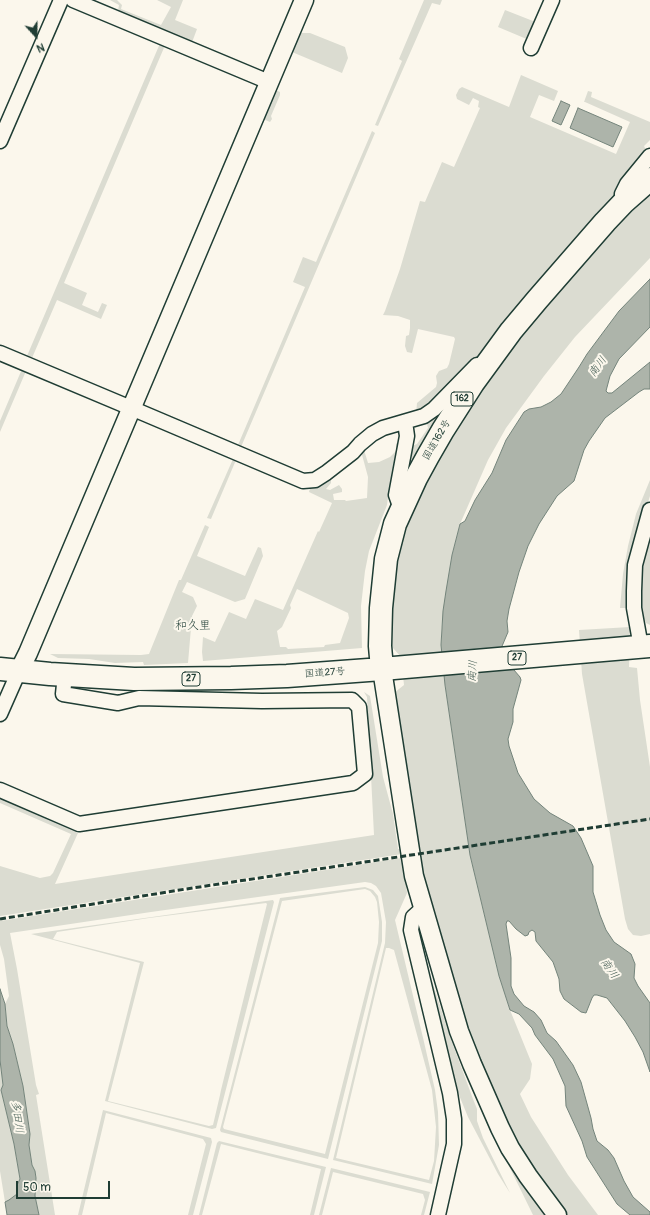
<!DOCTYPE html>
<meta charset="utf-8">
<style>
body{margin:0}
#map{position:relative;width:650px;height:1215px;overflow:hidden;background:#fbf7ec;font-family:Pangolin,sans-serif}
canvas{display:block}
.north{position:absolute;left:16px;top:16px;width:40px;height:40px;-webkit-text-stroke:3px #fbf7ec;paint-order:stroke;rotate:159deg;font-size:11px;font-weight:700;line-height:16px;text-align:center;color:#1f3d34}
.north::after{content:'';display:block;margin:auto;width:14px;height:18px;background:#1f3d34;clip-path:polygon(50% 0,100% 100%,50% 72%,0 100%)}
.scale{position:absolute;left:16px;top:1181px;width:94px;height:18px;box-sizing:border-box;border:2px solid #1f3d34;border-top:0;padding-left:5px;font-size:12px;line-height:14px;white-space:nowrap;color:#1f3d34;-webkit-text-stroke:3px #fbf7ec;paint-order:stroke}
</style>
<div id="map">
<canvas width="650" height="1215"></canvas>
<div class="north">N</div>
<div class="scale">50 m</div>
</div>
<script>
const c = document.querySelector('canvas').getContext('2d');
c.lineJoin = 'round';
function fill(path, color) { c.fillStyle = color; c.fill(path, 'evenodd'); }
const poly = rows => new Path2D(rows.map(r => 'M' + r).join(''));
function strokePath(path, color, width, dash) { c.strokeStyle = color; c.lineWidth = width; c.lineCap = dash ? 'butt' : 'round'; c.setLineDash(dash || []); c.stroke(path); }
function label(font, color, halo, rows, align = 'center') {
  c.font = font + ' Pangolin,"Klee One",sans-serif'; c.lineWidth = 4; c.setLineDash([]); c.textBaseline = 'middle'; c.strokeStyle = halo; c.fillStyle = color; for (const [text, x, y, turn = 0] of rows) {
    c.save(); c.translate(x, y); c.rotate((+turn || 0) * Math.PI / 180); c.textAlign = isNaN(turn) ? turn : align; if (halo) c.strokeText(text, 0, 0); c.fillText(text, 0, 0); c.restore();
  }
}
const green = poly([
 [110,0,117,0,122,5,121,9,161,25,171,7,157,0,183,0,175,20,197,29,191,45,118,11,119,5],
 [424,0,442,0,440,5,432,3,378,126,375,125,402,61,399,59],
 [505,10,533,21,535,27,529,40,498,27],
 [300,33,310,33,345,47,348,58,342,73,292,52],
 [161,41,166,43,64,283,87,293,82,305,98,312,102,303,107,305,101,319,57,300,32,358,27,356],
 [521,75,558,91,554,101,539,95,530,117,616,154,630,122,585,102,584,102,588,91,592,92,591,97,650,122,650,140,644,146,646,150,614,196,609,209,496,340,432,407,416,414,417,403,436,387,437,383,436,376,439,371,447,368,449,364,455,339,454,337,418,329,412,353,407,352,405,346,406,336,409,335,410,328,410,320,398,316,383,315,385,311,400,269,420,201,425,202,442,162,454,167,480,108,478,107,479,101,473,98,469,105,457,99,456,95,459,89,462,87,509,107],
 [275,90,280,92,280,95,271,116,272,119,270,122,263,119],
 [372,131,375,133,241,447,238,445,305,287,293,282,303,257,316,262],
 [650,187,650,258,575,337,544,376,506,428,488,460,460,524,452,555,441,634,441,645,445,685,470,855,499,976,510,1010,532,1064,530,1079,520,1094,531,1117,568,1175,598,1215,566,1215,516,1145,478,1062,421,875,394,693,404,685,401,657,393,648,391,644,390,590,406,513,493,365],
 [22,369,26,371,0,432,0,421],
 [465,380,412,463,412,446,417,444,428,428,426,420],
 [396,443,401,447,388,497,387,505,369,551,365,571,361,606,362,648,203,661,202,652,203,637,215,642,229,612,246,619,255,599,283,610,318,531,319,532,332,503,309,492,310,488,328,476,331,479,331,483,326,489,330,490,339,485,342,489,342,492,333,494,334,500,345,500,346,501,367,498,368,477,361,451,364,450,368,463,379,462,390,457,396,451],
 [297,589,348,613,349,618,340,643,325,645,324,647,288,649,286,647,280,647,277,631,282,627,291,608,290,605],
 [233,459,236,460,211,519,207,518],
 [650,480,650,496,643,518,629,608,620,608,623,574,628,546,636,514],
 [205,525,209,527,197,556,245,576,258,547,261,548,263,556,245,599,235,602,187,582,182,592,193,597,197,606,192,616,188,663,144,665,143,662,115,663,89,659,58,658,50,654,141,655,149,654,179,580,181,580],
 [650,544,650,625,646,623,638,608,639,578,644,554],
 [630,627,629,667,637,668,640,700,650,767,650,934,641,936,633,935,628,929,625,919,582,674,579,630],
 [364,692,370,696,383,777,393,814,398,849,401,849,402,854,0,916,0,866,40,878,50,876,53,873,71,834,0,803,0,799,78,833,55,884,374,835,367,697],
 [402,858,407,893,395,920,424,1042,435,1090,438,1112,439,1145,432,1184,333,1160,385,943,386,922,381,893,376,886,371,883,365,882,151,912,10,933,17,969,36,1085,39,1094,36,1095,55,1215,39,1215,35,1196,36,1178,35,1171,32,1165,29,1145,30,1134,23,1086,13,1044,7,1026,5,1004,9,996,4,959,0,945,0,921],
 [386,948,389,948,394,950,432,1090,436,1127,434,1161,429,1180,336,1158],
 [365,887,373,890,378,896,382,922,382,941,328,1159,221,1132,220,1130,280,898],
 [365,889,370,891,375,897,377,902,379,922,378,943,325,1154,224,1129,223,1127,282,901],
 [273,900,274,902,216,1128,212,1129,105,1101,140,963,31,934],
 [266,903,267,904,221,1090,220,1095,213,1125,209,1126,108,1101,144,962,53,939,57,932,149,918],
 [432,981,449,1034,473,1099,477,1109,477,1121,483,1138,510,1193,498,1174,468,1117,459,1095,430,982],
 [0,1060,3,1085,1,1090,14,1144,20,1179,17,1185,17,1194,9,1201,5,1202,0,1171],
 [103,1110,211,1138,212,1142,193,1215,188,1215,206,1144,203,1139,106,1113,82,1215,78,1215],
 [219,1141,326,1167,314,1215,310,1215,321,1169,221,1144,202,1215,199,1215,217,1143],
 [506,1160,516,1177,545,1215,533,1215],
 [331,1168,430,1192,424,1215,421,1215,425,1200,423,1194,333,1172,322,1215,319,1215]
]);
const water = poly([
 [561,101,570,105,561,125,552,121,561,101],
 [578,108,622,127,613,147,570,128,578,108],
 [650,279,650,327,619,359,610,376,606,391,608,393,612,393,650,362,650,389,644,389,639,392,605,418,589,441,584,450,574,481,557,496,539,524,528,546,519,572,509,609,507,621,508,632,500,651,501,655,520,677,521,680,513,709,513,722,508,739,509,746,518,773,534,799,550,813,573,826,581,838,593,866,593,892,600,915,606,930,614,942,631,954,635,964,634,978,638,986,650,1003,650,1072,643,1052,635,1037,625,1021,607,998,597,995,594,995,592,998,586,1013,581,1012,564,999,560,991,559,979,553,962,536,941,535,932,532,930,529,932,528,935,525,936,516,929,509,921,507,921,506,924,511,958,511,986,514,994,524,1006,534,1012,541,1020,547,1033,556,1041,573,1065,581,1082,591,1118,593,1129,597,1141,608,1150,614,1158,624,1181,633,1197,650,1212,650,1215,630,1215,617,1204,587,1157,582,1141,566,1106,565,1086,553,1059,535,1035,532,1028,519,1014,510,1010,499,976,470,855,445,685,441,645,443,611,446,591,452,555,460,524,465,521,475,500,492,473,506,440,524,412,529,409,541,407,551,402,561,394,579,367,587,354,619,311,650,279],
 [0,989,5,1004,7,1026,13,1044,23,1086,30,1134,29,1145,32,1165,35,1171,36,1178,35,1196,39,1215,7,1215,5,1202,9,1200,17,1194,17,1185,20,1179,14,1144,1,1090,3,1085,0,1060,0,989]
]);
const minor = poly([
 [73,0,269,82],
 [531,48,552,0],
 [0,141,61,0],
 [624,201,622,194,627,184,650,156],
 [0,353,131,408,303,481,315,480,326,473,353,452,360,444,372,434,383,428,424,416,434,409,477,365],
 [401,509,396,495,407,436,405,422],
 [641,647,634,608,634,591,635,565,650,510],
 [0,714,19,671],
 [0,790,79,824,353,783,365,774,359,707,352,700,262,701,139,698,118,703,63,694,65,675],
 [423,908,413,917,411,930,450,1093,454,1119,454,1144,438,1215]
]);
const tertiary = poly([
 [382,669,414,876,459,1031,472,1064,500,1128,510,1148,528,1176,557,1215],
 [19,671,28,653,304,0]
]);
const trunk = poly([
 [0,669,50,674,134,679,231,678,287,676,382,669,650,646],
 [382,669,380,646,381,608,386,559,395,524,416,478,428,456,443,430,473,383,511,331,537,300,605,222,624,202,650,179]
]);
const rail = poly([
 [0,919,186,889,650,819]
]);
const shields = [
 [462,399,22],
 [517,658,18],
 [191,679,18]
];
const shieldNames = [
 ["162",462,399],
 ["27",517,658],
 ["27",191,679]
];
const streetNames = [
 ["国道162号",437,440,-60],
 ["国道27号",325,673,-4]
];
const waterNames = [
 ["南川",598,367,-54],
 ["南川",473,671,-86],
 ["南川",609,969,55],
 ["多田川",17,1117,82]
];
const quarterNames = [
 ["和久里",193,626]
];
fill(green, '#dbdcd1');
fill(water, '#adb4aa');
strokePath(water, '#74847b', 1);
strokePath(minor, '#1f3d34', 17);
strokePath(tertiary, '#1f3d34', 21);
strokePath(trunk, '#1f3d34', 25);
strokePath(minor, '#fbf7ec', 14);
strokePath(tertiary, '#fbf7ec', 18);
strokePath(trunk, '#fbf7ec', 22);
strokePath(rail, '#1f3d34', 3, [6, 3]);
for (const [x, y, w] of shields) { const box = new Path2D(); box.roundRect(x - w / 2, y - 7, w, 14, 3); c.fillStyle = '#fbf7ec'; c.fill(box); strokePath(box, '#1f3d34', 1); }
label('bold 9px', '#1f3d34', null, shieldNames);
label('10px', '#1f3d34', '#fbf7ec', streetNames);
label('italic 11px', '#425b52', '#fbf7ec', waterNames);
label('12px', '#1f3d34', '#fbf7ec', quarterNames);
</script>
